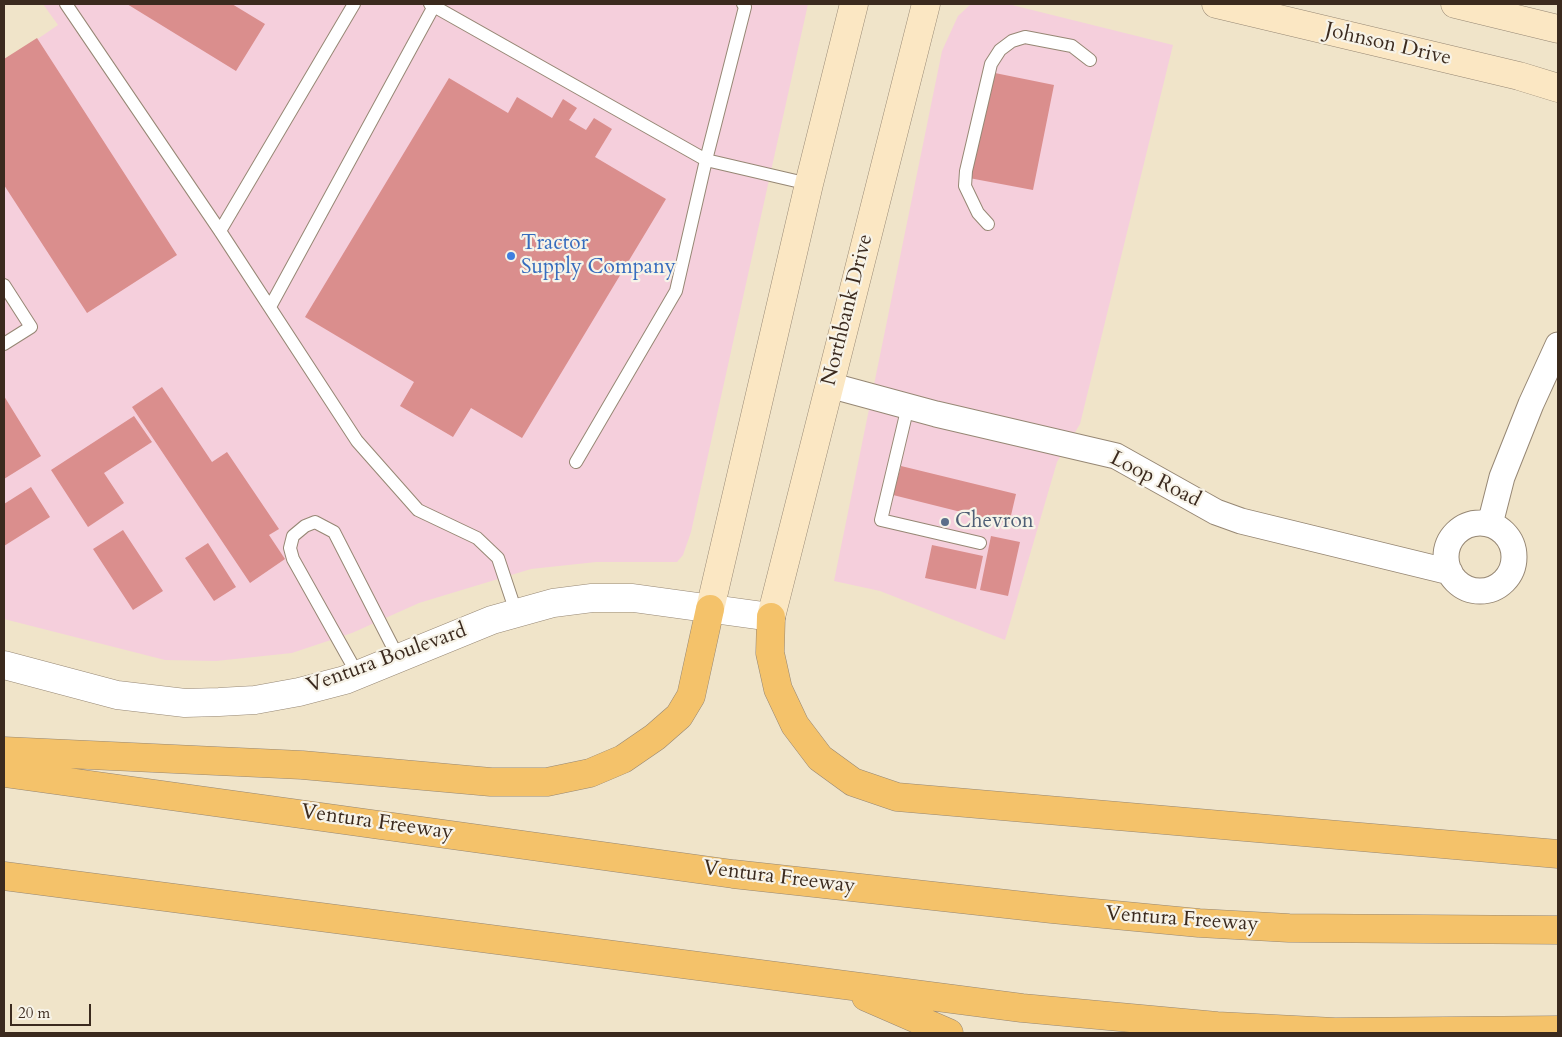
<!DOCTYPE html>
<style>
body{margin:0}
#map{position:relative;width:1562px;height:1037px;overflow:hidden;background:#f0e4c9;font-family:Cardo,serif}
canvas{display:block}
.frame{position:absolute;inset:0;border:5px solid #3b2a1e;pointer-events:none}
.scale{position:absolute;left:10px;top:1004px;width:81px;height:22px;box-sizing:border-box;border:2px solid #3b2a1e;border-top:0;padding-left:6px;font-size:15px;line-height:18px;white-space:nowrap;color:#3b2a1e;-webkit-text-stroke:4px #f7f3e8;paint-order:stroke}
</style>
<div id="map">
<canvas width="1562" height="1037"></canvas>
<div class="frame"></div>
<div class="scale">20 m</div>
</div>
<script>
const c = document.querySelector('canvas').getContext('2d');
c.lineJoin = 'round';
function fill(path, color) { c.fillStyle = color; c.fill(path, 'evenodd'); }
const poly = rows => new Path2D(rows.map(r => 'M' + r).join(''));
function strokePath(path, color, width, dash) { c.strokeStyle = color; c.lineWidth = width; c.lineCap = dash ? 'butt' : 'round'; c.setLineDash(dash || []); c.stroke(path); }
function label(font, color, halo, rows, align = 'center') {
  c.font = font + ' Cardo,serif'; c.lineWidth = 4.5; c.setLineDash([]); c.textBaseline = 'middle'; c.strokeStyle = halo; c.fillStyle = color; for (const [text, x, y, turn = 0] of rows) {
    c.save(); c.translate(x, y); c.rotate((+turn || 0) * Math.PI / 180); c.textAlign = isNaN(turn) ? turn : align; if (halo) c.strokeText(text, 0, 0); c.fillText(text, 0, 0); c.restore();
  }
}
const built = poly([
 [43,4,808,4,691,532,683,555,677,562,596,562,531,569,419,603,352,633,292,653,216,661,165,660,4,619,4,62,58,25],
 [971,4,1008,4,1173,45,1080,424,1057,462,1005,640,880,591,834,581,942,51,958,16]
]);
const building = poly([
 [127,4,232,4,265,24,236,71],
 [37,38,177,255,87,313,4,185,4,59],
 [990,72,1054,85,1033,190,969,178],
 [449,78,508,113,517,97,552,118,563,99,577,108,569,120,586,130,594,118,612,129,595,157,666,199,522,438,471,408,453,437,400,406,414,382,305,317],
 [162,387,212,462,227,452,279,529,269,535,285,559,250,583,132,407],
 [4,396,41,456,4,479],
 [134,416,152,442,104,473,124,503,88,527,51,470],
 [901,466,1016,494,1009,524,893,495],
 [31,487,50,517,4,546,4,504],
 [123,530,163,591,133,610,93,549],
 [991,536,1020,542,1008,596,980,590],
 [208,543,236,587,214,601,185,558],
 [932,545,983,556,976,589,925,578]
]);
const service = poly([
 [66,4,220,231,357,441,418,510,477,538,498,558,516,612],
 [430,4,706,160,676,291,576,462],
 [743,4,745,7,706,160,809,184],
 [988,224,978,213,965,186,966,171,991,64,1000,50,1012,41,1025,37,1072,46,1090,60],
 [220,231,354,4],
 [4,285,31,327,4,344],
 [270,307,434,6],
 [908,406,881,520,980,543],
 [358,675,293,559,290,548,293,536,305,526,315,522,334,532,399,659]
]);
const minor = poly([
 [829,385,936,414,1116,456,1216,512,1241,521,1450,572],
 '1446 557a34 34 0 1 1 68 0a34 34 0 1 1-68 0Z',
 [1490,524,1502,477,1531,404,1558,345]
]);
const tertiary = poly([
 [4,665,117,695,185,703,219,702,255,700,299,692,345,680,492,620,553,603,592,598,633,598,771,617]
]);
const secondary = poly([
 [1216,4,1519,76,1558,88],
 [1455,4,1558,29],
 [710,609,809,184,854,4],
 [771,617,926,4]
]);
const motorway = poly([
 [771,617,770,653,778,689,795,725,820,758,853,782,897,797,1558,854],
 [4,751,302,765,491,782,547,782,590,773,623,759,655,737,679,716,691,696,710,609],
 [4,773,733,874,1052,909,1199,923,1289,928,1558,930],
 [4,876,1022,1008,1217,1026,1335,1032,1558,1030],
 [866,997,949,1033]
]);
const markers = [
 [511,256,5,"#3f7fe0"],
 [945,522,5,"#5c6f8a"]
];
const streetNames = [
 ["Johnson Drive",1388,45,13],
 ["Northbank Drive",848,310,-76],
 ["Loop Road",1155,480,27],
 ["Ventura Boulevard",387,659,-20],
 ["Ventura Freeway",377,823,8],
 ["Ventura Freeway",779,878,7],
 ["Ventura Freeway",1182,920,4]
];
const shopNames = [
 ["Tractor",521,244],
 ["Supply Company",521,268]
];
const serviceNames = [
 ["Chevron",955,522]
];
fill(built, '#f5cfdc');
fill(building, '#da8e8d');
strokePath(service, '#968774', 14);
strokePath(minor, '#968774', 27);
strokePath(tertiary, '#968774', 29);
strokePath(secondary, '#968774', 29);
strokePath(motorway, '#968774', 29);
strokePath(service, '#fff', 12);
strokePath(minor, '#fff', 25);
strokePath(tertiary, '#fff', 28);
strokePath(secondary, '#fbe7c3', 28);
strokePath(motorway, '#f4c26a', 28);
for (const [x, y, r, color] of markers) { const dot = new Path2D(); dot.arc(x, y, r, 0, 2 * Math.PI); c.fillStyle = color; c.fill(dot); strokePath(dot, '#f7f3e8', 2); }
label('21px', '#3b2a1e', '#f7f3e8', streetNames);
label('21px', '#366cbe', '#f7f3e8', shopNames, 'left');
label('21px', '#4e5e75', '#f7f3e8', serviceNames, 'left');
</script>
